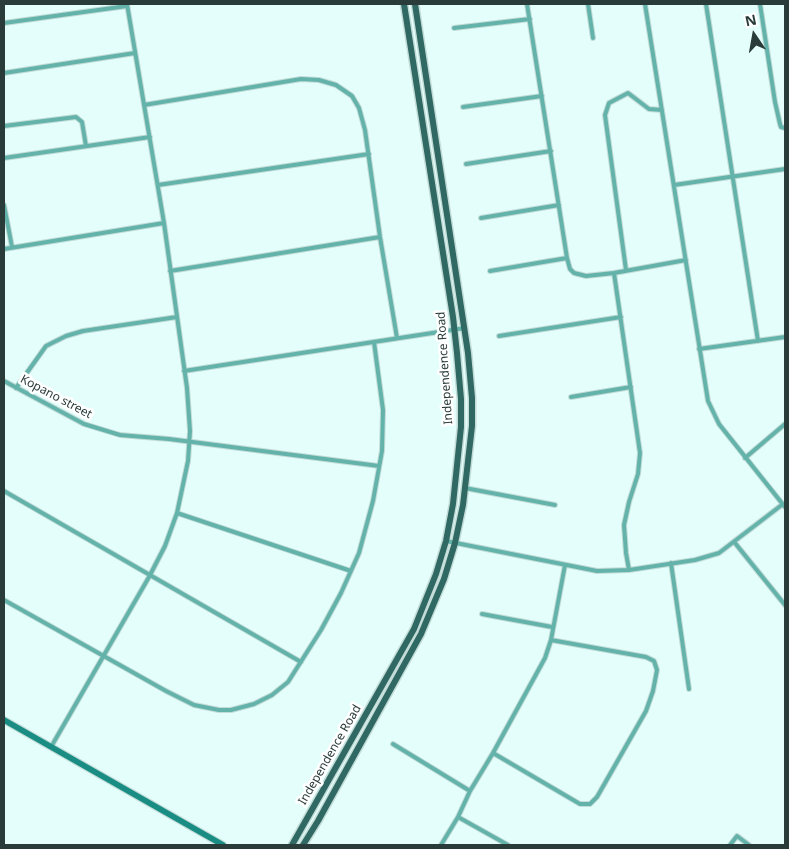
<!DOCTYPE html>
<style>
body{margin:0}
#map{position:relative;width:789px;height:849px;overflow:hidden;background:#e4fffb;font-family:"Noto Sans",sans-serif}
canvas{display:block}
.frame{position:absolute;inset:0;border:5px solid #2a3c3a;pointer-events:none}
.north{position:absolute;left:729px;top:10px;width:50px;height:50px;-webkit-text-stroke:4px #fff;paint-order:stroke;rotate:348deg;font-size:14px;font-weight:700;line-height:20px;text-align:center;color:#2a3c3a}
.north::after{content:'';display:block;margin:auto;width:18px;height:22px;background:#2a3c3a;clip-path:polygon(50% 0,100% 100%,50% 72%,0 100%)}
</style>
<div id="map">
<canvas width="789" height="849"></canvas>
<div class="frame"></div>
<div class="north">N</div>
</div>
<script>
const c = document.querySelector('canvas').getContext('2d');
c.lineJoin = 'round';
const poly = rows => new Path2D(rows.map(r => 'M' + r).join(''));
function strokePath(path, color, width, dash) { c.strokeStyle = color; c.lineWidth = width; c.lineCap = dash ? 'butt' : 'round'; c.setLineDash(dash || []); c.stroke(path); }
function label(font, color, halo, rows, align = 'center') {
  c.font = font + ' "Noto Sans",sans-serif'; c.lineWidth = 5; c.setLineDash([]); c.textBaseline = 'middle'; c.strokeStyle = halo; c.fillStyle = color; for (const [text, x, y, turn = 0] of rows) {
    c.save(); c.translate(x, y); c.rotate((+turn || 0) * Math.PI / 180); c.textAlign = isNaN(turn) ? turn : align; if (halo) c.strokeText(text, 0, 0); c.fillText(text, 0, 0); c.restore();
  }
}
const street = poly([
 [527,4,567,258,570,269,574,273,586,276,614,273,686,260],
 [588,4,593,38],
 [645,4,708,401,719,424,785,507],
 [706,4,758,341],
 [760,4,775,102,780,124,781,127,785,128],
 [4,23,127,6],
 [454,28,530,19],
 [4,73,135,53],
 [144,105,301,79,319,80,336,85,352,96,359,108,365,130,380,237,397,338],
 [463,107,542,96],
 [4,126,76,117,82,122,86,146],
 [4,158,150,137],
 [466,164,551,151],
 [158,185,369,154],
 [674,185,785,169],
 [4,205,12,247],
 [481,218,559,205],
 [4,249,164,223],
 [626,270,605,115,609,103,628,93,649,109,662,110],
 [170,271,380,237],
 [490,271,567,258],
 [614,273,640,453,638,474,629,502,624,525,626,553,629,570],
 [499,336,621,317],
 [699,349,785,337],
 [184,371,465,328],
 [4,381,84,424,120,435,169,439,379,466],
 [16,388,46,346,66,336,83,331,177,317],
 [571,397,631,387],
 [745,458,785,424],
 [465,488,555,505],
 [4,491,301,662],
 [177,513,351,571],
 [446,541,597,571,629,570,695,560,719,553,783,504],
 [735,543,785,605],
 [671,563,689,689],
 [4,600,166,691,194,705,219,710,231,710,254,704,272,695,288,682,321,630,341,593,359,553,373,501,382,451,383,410,374,342],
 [482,614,552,627],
 [393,744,470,791],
 [51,747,149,577,165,546,177,513,188,461,190,431,187,388,164,223,127,4],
 [493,753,580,804,590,804,597,797,646,711,653,691,657,670,654,661,646,657,551,640],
 [458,817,508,845],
 [441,845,458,817,470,791,493,753,545,658,551,640,565,565],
 [730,845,737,836,749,845]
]);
const secondary = poly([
 [4,720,223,845]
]);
const primary = poly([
 [292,845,414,629,436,574,446,541,453,504,461,427,461,399,457,353,453,317,404,4],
 [303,845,318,821,421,634,444,579,455,543,463,505,472,426,472,398,468,353,415,4]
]);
const streetNames = [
 ["Independence Road",445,368,-94],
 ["Kopano street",56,397,28],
 ["Independence Road",330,755,-60]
];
strokePath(street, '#c3dcd8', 6);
strokePath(secondary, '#c3dcd8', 8);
strokePath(primary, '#c3dcd8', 9);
strokePath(street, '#64b3ab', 4);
strokePath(secondary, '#198c83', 5.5);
strokePath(primary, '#306863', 6);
label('12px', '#2a3c3a', '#fff', streetNames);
</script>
